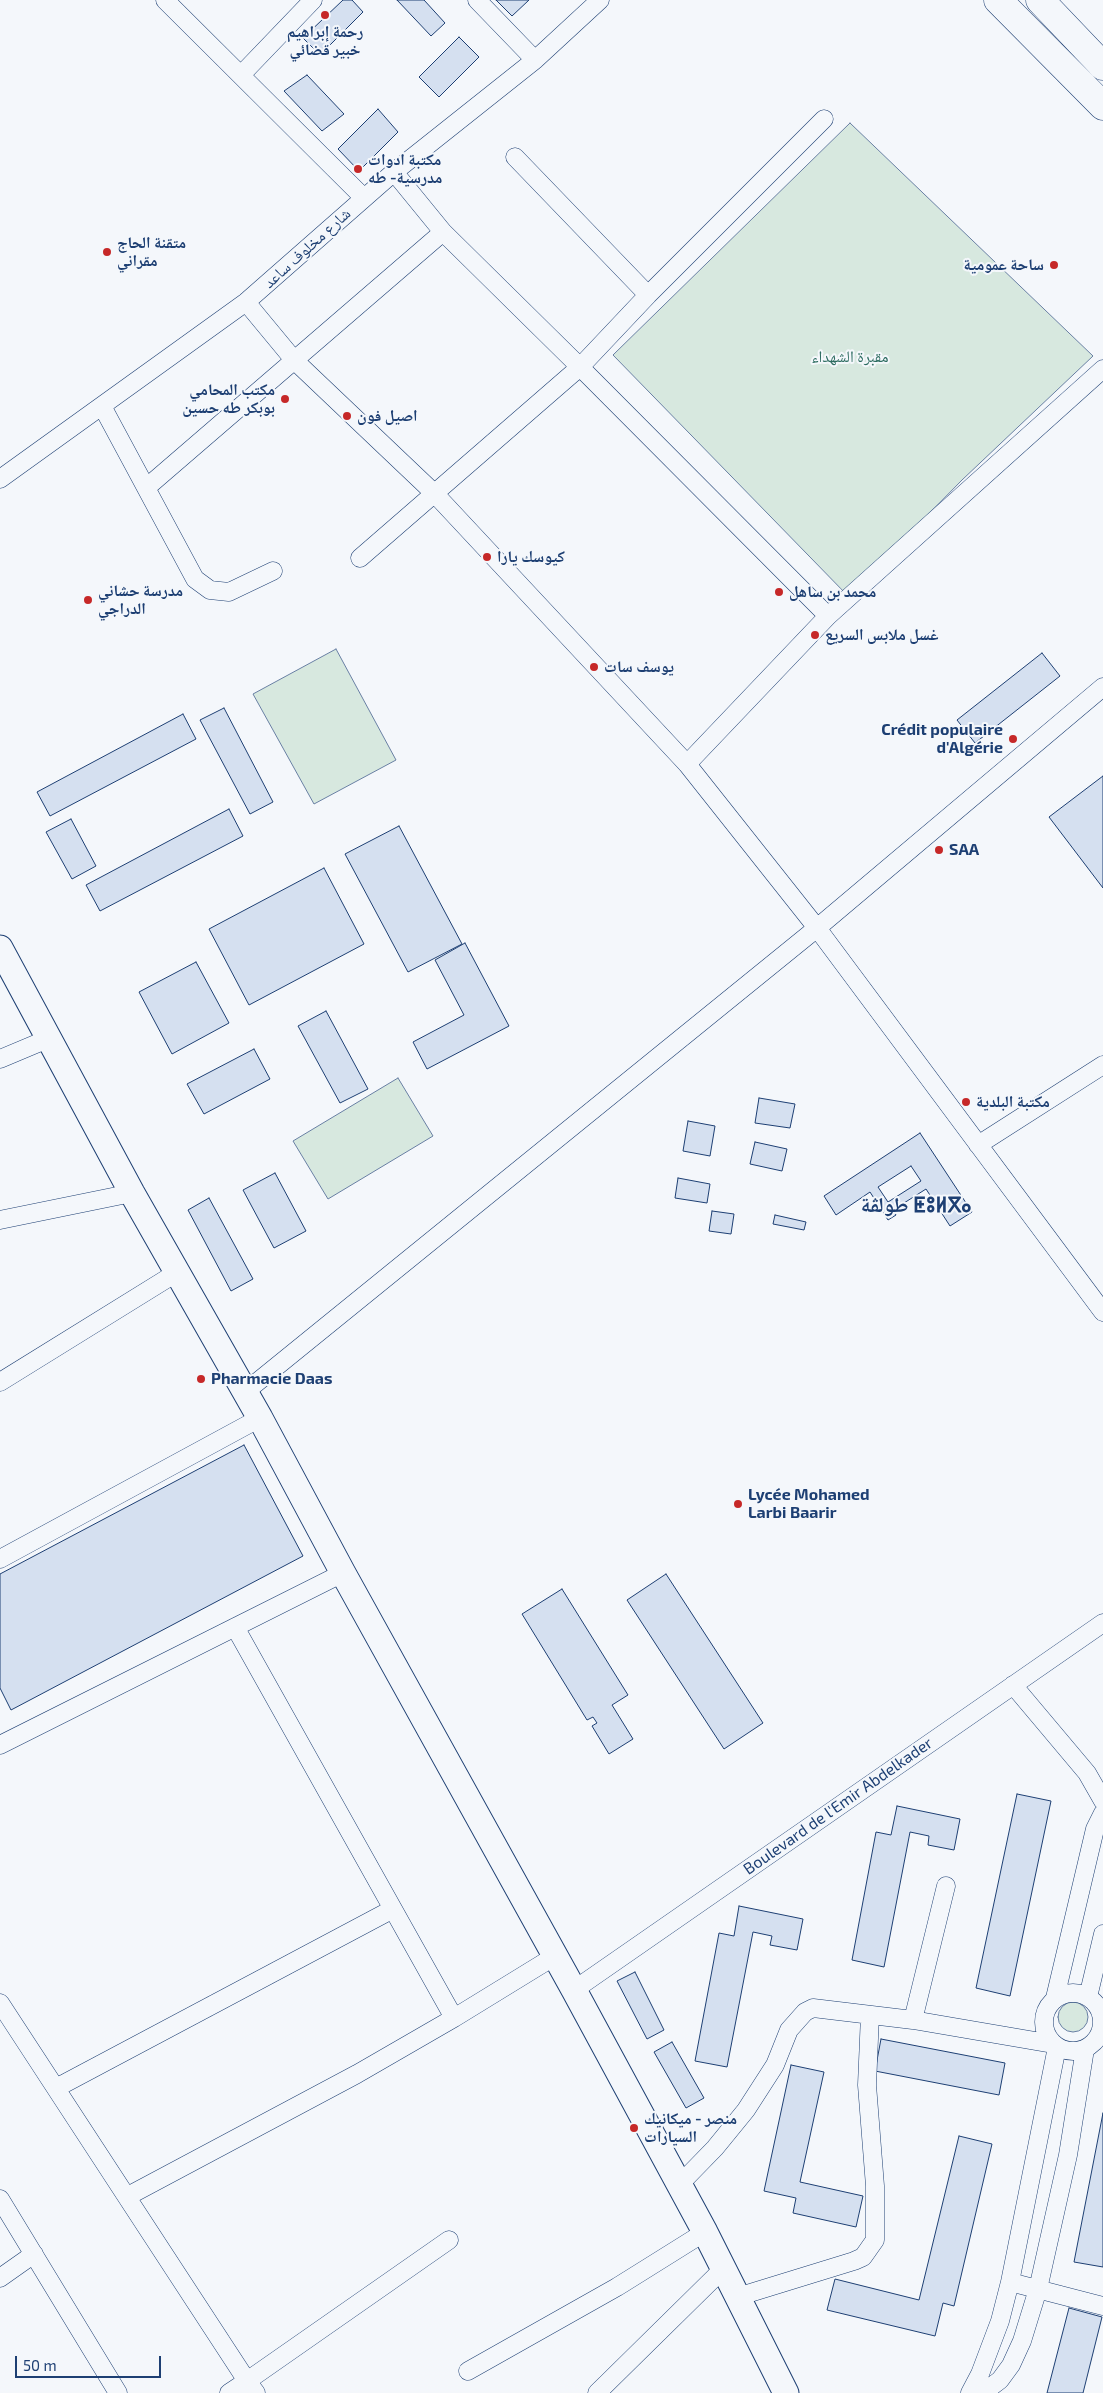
<!DOCTYPE html>
<meta charset="utf-8">
<style>
body{margin:0}
#map{position:relative;width:1103px;height:2393px;overflow:hidden;background:#f4f7fb;font-family:"Exo 2",sans-serif}
canvas{display:block}
.scale{position:absolute;left:15px;top:2356px;width:146px;height:22px;box-sizing:border-box;border:2px solid #1d3f73;border-top:0;padding-left:6px;font-size:15px;line-height:18px;white-space:nowrap;color:#1d3f73;-webkit-text-stroke:4px #f4f7fb;paint-order:stroke}
</style>
<div id="map">
<canvas width="1103" height="2393"></canvas>
<div class="scale">50 m</div>
</div>
<script>
const c = document.querySelector('canvas').getContext('2d');
c.lineJoin = 'round';
function fill(path, color) { c.fillStyle = color; c.fill(path, 'evenodd'); }
const poly = rows => new Path2D(rows.map(r => 'M' + r).join(''));
function strokePath(path, color, width, dash) { c.strokeStyle = color; c.lineWidth = width; c.lineCap = dash ? 'butt' : 'round'; c.setLineDash(dash || []); c.stroke(path); }
function label(font, color, halo, rows, align = 'center') {
  c.font = font + ' "Exo 2","Noto Naskh Arabic","Noto Sans Tifinagh",sans-serif'; c.lineWidth = 4; c.setLineDash([]); c.textBaseline = 'middle'; c.strokeStyle = halo; c.fillStyle = color; for (const [text, x, y, turn = 0] of rows) {
    c.save(); c.translate(x, y); c.rotate((+turn || 0) * Math.PI / 180); c.textAlign = isNaN(turn) ? turn : align; if (halo) c.strokeText(text, 0, 0); c.fillText(text, 0, 0); c.restore();
  }
}
const green = poly([
 [850,123,1093,356,962,480,848,596,613,355,850,123],
 [336,649,396,760,314,804,253,694,336,649],
 [398,1078,433,1136,328,1199,293,1141,398,1078],
 '1058 2017a15 15 0 1 1 30 0a15 15 0 1 1-30 0Z'
]);
const building = poly([
 [343,0,352,0,363,12,320,55,303,38,343,0],
 [397,0,424,0,445,23,431,36,397,0],
 [496,0,529,0,512,16,496,0],
 [459,37,479,57,439,97,419,77,459,37],
 [307,75,344,114,322,131,284,91,307,75],
 [378,109,398,132,359,171,338,149,378,109],
 [1042,653,1060,676,975,743,957,720,1042,653],
 [224,708,273,802,250,814,200,720,224,708],
 [183,714,196,739,50,816,37,792,183,714],
 [1103,776,1103,888,1049,817,1103,776],
 [229,809,243,836,100,911,86,885,229,809],
 [71,819,96,866,72,879,46,832,71,819],
 [399,826,462,944,408,972,345,854,399,826],
 [324,868,364,944,249,1005,209,929,324,868],
 [465,943,509,1026,427,1069,413,1042,464,1015,435,960,465,943],
 [196,962,229,1023,172,1054,139,992,196,962],
 [326,1011,368,1089,340,1103,298,1026,326,1011],
 [254,1049,270,1079,204,1114,187,1084,254,1049],
 [759,1098,795,1104,790,1128,755,1123,759,1098],
 [688,1121,715,1126,710,1156,683,1151,688,1121],
 [920,1133,972,1212,950,1226,926,1189,893,1210,896,1215,888,1220,870,1192,836,1215,824,1196,920,1133],
 [911,1166,921,1181,888,1202,878,1187,911,1166],
 [755,1142,787,1149,782,1171,750,1164,755,1142],
 [275,1173,306,1231,274,1248,243,1190,275,1173],
 [678,1178,710,1184,707,1203,675,1198,678,1178],
 [209,1198,253,1279,231,1291,188,1210,209,1198],
 [712,1211,734,1214,731,1234,709,1231,712,1211],
 [775,1215,806,1222,804,1230,773,1224,775,1215],
 [244,1445,303,1556,11,1710,0,1688,0,1574,244,1445],
 [666,1574,763,1723,724,1749,627,1600,666,1574],
 [562,1589,628,1695,612,1705,633,1739,609,1754,592,1726,597,1723,593,1717,587,1720,522,1614,562,1589],
 [1017,1794,1051,1801,1010,1996,976,1988,1017,1794],
 [897,1806,960,1819,954,1850,928,1845,929,1836,910,1832,884,1967,852,1960,876,1832,891,1835,897,1806],
 [739,1906,803,1919,797,1950,770,1945,772,1936,753,1932,727,2067,695,2061,719,1933,734,1936,739,1906],
 [635,1972,664,2030,647,2039,617,1981,635,1972],
 [881,2039,1005,2063,999,2095,875,2071,881,2039],
 [672,2042,704,2098,686,2108,654,2052,672,2042],
 [791,2065,824,2072,800,2182,863,2196,856,2227,793,2213,796,2198,764,2191,791,2065],
 [1103,2113,1103,2267,1074,2262,1103,2113],
 [959,2136,992,2144,954,2306,943,2303,935,2336,827,2310,835,2279,919,2300,959,2136],
 [1069,2308,1102,2317,1083,2393,1047,2393,1069,2308]
]);
const street = poly([
 [165,0,364,198],
 [477,0,535,60],
 [241,75,313,0],
 [515,157,648,295],
 [246,302,294,360,435,494,687,764,817,928,1103,1312],
 [102,406,195,579,210,590,229,592,273,571],
 [0,479,246,302,394,172,535,60,600,0],
 [146,488,443,232],
 [360,558,580,367,443,232,394,172],
 [828,616,1103,369],
 [687,764,828,616,580,367,648,295,824,119],
 [0,1059,50,1038],
 [978,1145,1103,1065],
 [0,1220,132,1193],
 [0,1382,176,1273],
 [245,1392,817,928,1103,687],
 [0,1559,260,1418],
 [235,1627,454,2018],
 [1013,1685,1087,1773,1103,1801],
 [0,1745,343,1573],
 [574,1990,1103,1623],
 '1044 2022a29 29 0 1 1 58 0a29 29 0 1 1-58 0Z',
 [1088,1997,1103,1934],
 [1055,1998,1095,1829,1103,1813],
 [0,2003,247,2381,449,2240],
 [913,2020,946,1886],
 [56,2088,393,1909],
 [679,2185,715,2148,746,2110,775,2065,789,2030,805,2012,813,2008,913,2020,1053,2044],
 [128,2196,357,2074,454,2018,555,1956],
 [0,2199,118,2393],
 [0,2278,34,2254],
 [1010,2282,1103,2306],
 [737,2297,854,2261,863,2257,875,2240,875,2186,867,2085,870,2015],
 [468,2371,617,2287,705,2232],
 [229,2393,247,2381,256,2393],
 [597,2393,722,2270],
 [970,2393,980,2374,1000,2321,1010,2282,1057,2047],
 [974,2393,992,2386,1000,2380,1011,2365,1022,2341,1038,2289,1068,2155,1085,2049]
]);
const secondary = poly([
 [0,948,132,1193,260,1418,343,1573,574,1990,705,2232,786,2393]
]);
const primary = poly([
 [998,0,1103,106],
 [1040,0,1103,66]
]);
const markers = [
 [325,15,5,"#c62828"],
 [358,169,5,"#c62828"],
 [107,252,5,"#c62828"],
 [1054,265,5,"#c62828"],
 [285,399,5,"#c62828"],
 [347,416,5,"#c62828"],
 [487,557,5,"#c62828"],
 [779,592,5,"#c62828"],
 [88,600,5,"#c62828"],
 [815,635,5,"#c62828"],
 [594,667,5,"#c62828"],
 [1013,739,5,"#c62828"],
 [939,850,5,"#c62828"],
 [966,1102,5,"#c62828"],
 [201,1379,5,"#c62828"],
 [738,1504,5,"#c62828"],
 [634,2128,5,"#c62828"]
];
const poiNames = [
 ["رحمة إبراهيم",325,32,"center"],
 ["خبير قضائي",325,50,"center"],
 ["مكتبة ادوات",368,160],
 ["مدرسية- طه",368,178],
 ["متقنة الحاج",117,243],
 ["مقراني",117,261],
 ["ساحة عمومية",1044,265,"right"],
 ["مكتب المحامي",275,390,"right"],
 ["بوبكر طه حسين",275,408,"right"],
 ["اصيل فون",357,416],
 ["كيوسك يارا",497,557],
 ["مدرسة حشاني",98,591],
 ["الدراجي",98,609],
 ["محمد بن ساهل",789,592],
 ["غسل ملابس السريع",825,635],
 ["يوسف سات",604,667],
 ["Crédit populaire",1003,730,"right"],
 ["d'Algérie",1003,748,"right"],
 ["SAA",949,850],
 ["مكتبة البلدية",976,1102],
 ["Pharmacie Daas",211,1379],
 ["Lycée Mohamed",748,1495],
 ["Larbi Baarir",748,1513],
 ["منصر - ميكانيك",644,2119],
 ["السيارات",644,2137]
];
const streetNames = [
 ["شارع مخلوف ساعد",307,248,-42],
 ["Boulevard de l'Emir Abdelkader",838,1806,-35]
];
const parkNames = [
 ["مقبرة الشهداء",850,357]
];
const districtNames = [
 ["طولڤة ⵟⵓⵍⴳⴰ",916,1205]
];
fill(green, '#d7e8df');
strokePath(green, '#687fa3', 1);
fill(building, '#d5e0f0');
strokePath(building, '#1d3f73', 1);
strokePath(street, '#1d3f73', 19);
strokePath(secondary, '#1d3f73', 27);
strokePath(primary, '#1d3f73', 29);
strokePath(street, '#f4f7fb', 18);
strokePath(secondary, '#f4f7fb', 25);
strokePath(primary, '#f4f7fb', 28);
for (const [x, y, r, color] of markers) { const dot = new Path2D(); dot.arc(x, y, r, 0, 2 * Math.PI); c.fillStyle = color; c.fill(dot); strokePath(dot, '#f4f7fb', 2); }
label('bold 16px', '#1d3f73', '#f4f7fb', poiNames, 'left');
label('16px', '#1d3f73', '#f4f7fb', streetNames);
label('16px', '#2c6c60', '#f4f7fb', parkNames);
label('bold 21px', '#1d3f73', '#f4f7fb', districtNames);
</script>
